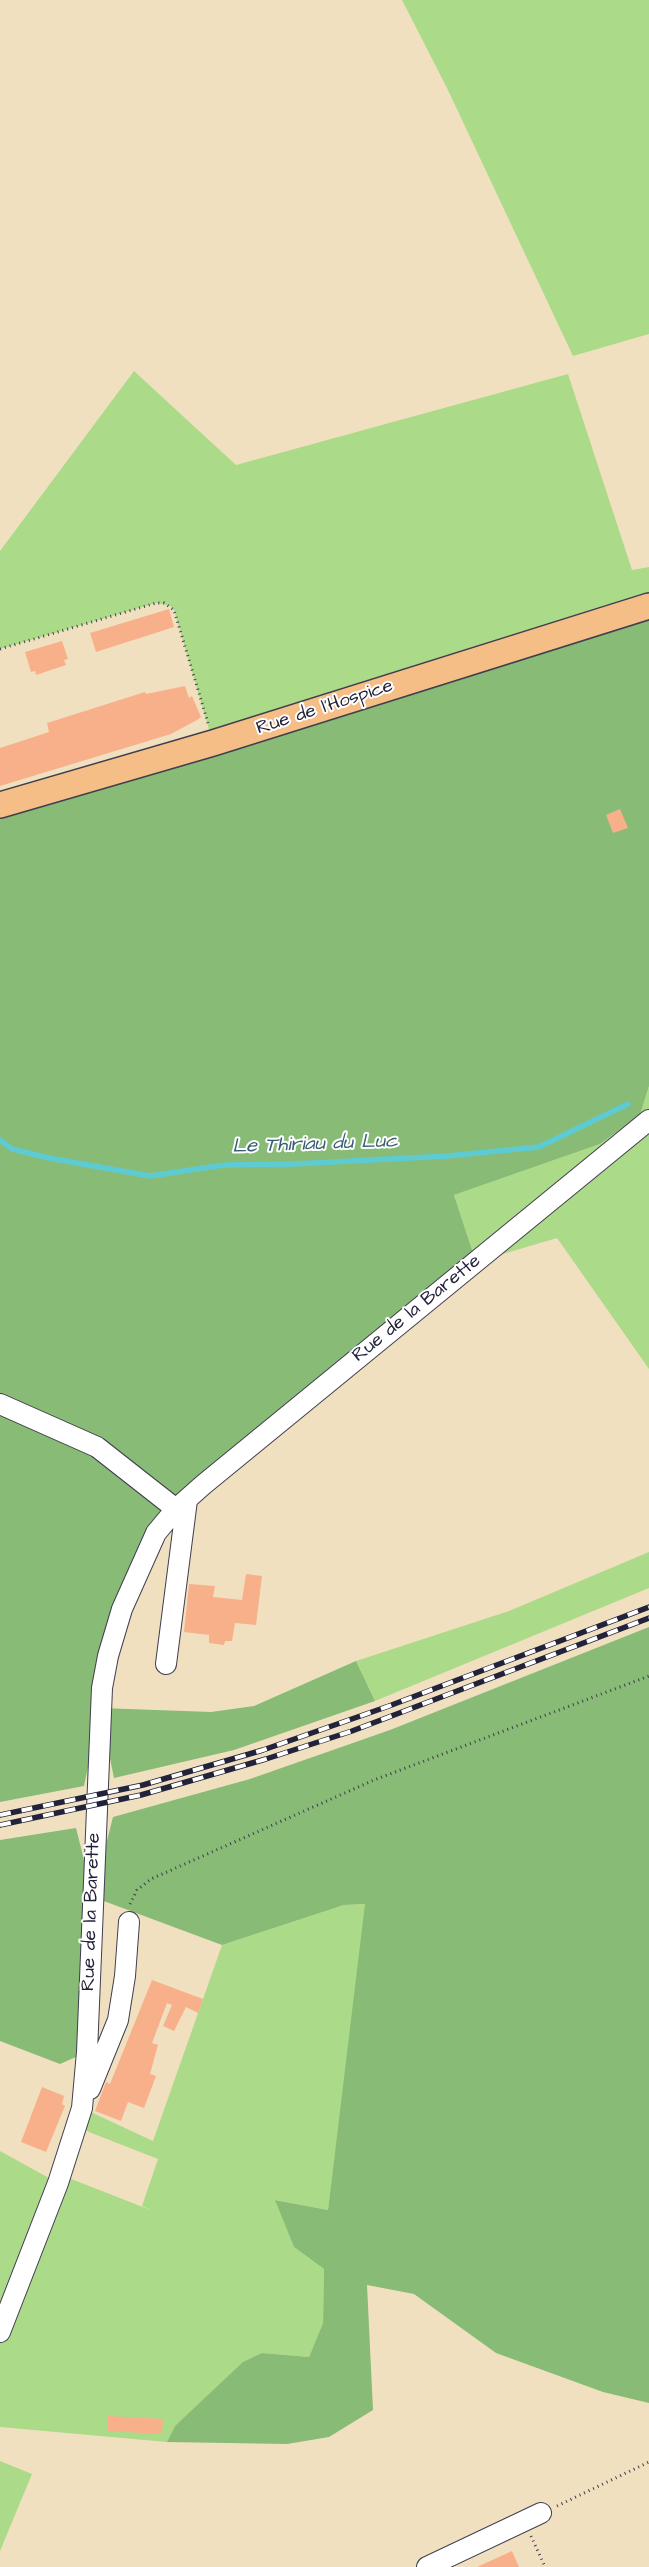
<!DOCTYPE html>
<style>
body{margin:0}
canvas{display:block;background:#f0e0c0}
</style>
<canvas width="649" height="2567"></canvas>
<script>
const c = document.querySelector('canvas').getContext('2d');
c.lineJoin = 'round';
function fill(path, color) { c.fillStyle = color; c.fill(path, 'evenodd'); }
const poly = rows => new Path2D(rows.map(r => 'M' + r).join(''));
function strokePath(path, color, width, dash) { c.strokeStyle = color; c.lineWidth = width; c.lineCap = dash ? 'butt' : 'round'; c.setLineDash(dash || []); c.stroke(path); }
function label(font, color, halo, rows, align = 'center') {
  c.font = font + ' "Architects Daughter",sans-serif'; c.lineWidth = 4; c.setLineDash([]); c.textBaseline = 'middle'; c.strokeStyle = halo; c.fillStyle = color; for (const [text, x, y, turn = 0] of rows) {
    c.save(); c.translate(x, y); c.rotate((+turn || 0) * Math.PI / 180); c.textAlign = isNaN(turn) ? turn : align; if (halo) c.strokeText(text, 0, 0); c.fillText(text, 0, 0); c.restore();
  }
}
const green = poly([
 [402,0,649,0,649,334,573,356,447,88],
 [134,371,236,465,568,374,632,570,649,567,649,606,213,743,174,610,170,606,156,603,0,649,0,551],
 [649,1086,649,1369,557,1238,476,1262,454,1195,600,1144,640,1115],
 [649,1552,649,1588,375,1701,356,1661,509,1611],
 [366,1904,328,2210,276,2200,294,2247,324,2269,323,2323,309,2357,262,2353,175,2426,167,2442,0,2427,0,2151,58,2183,61,2175,153,2211,142,2206,158,2159,89,2132,79,2125,82,2108,153,2141,222,1945,344,1905],
 [0,2461,32,2474,0,2551]
]);
const forest = poly([
 [649,606,649,1086,640,1115,600,1144,454,1195,476,1262,156,1533,101,1708,211,1712,254,1706,356,1661,375,1701,234,1750,114,1778,100,1709,84,1786,0,1802,0,805],
 [649,1627,649,2403,603,2392,496,2353,414,2294,367,2285,373,2410,329,2437,287,2444,167,2442,175,2426,243,2362,262,2353,309,2357,323,2323,324,2269,294,2247,275,2200,328,2210,365,1904,344,1905,222,1945,93,1897,87,2052,60,2064,0,2041,0,1840,76,1828,93,1896,113,1817,250,1779,390,1730]
]);
const stream = poly([
 [0,1140,12,1149,49,1158,150,1176,224,1165,294,1164,447,1156,539,1147,628,1104]
]);
const building = poly([
 [169,609,174,627,96,652,90,633],
 [62,641,68,659,64,660,66,665,36,675,35,671,31,672,25,652],
 [185,686,189,698,192,696,201,717,197,720,171,734,0,786,0,748,49,732,47,723,145,692,146,694],
 [620,809,628,828,613,833,606,815],
 [246,1574,262,1576,256,1625,235,1623,232,1641,225,1641,224,1645,209,1643,209,1635,184,1632,189,1584,215,1586,213,1597,242,1600],
 [152,1980,203,1999,198,2013,186,2007,174,2031,163,2026,172,2005,167,2003,152,2043,158,2045,150,2074,156,2076,144,2108,128,2102,121,2121,95,2111,106,2082,110,2084],
 [42,2087,64,2096,62,2104,65,2106,46,2152,21,2142],
 [108,2416,163,2419,162,2434,107,2431],
 [512,2551,519,2567,477,2567]
]);
const path = poly([
 [0,649,156,603,164,603,174,610,208,723],
 [130,1904,137,1890,151,1879,374,1780,649,1676],
 [557,2506,649,2462],
 [531,2536,545,2567]
]);
const minor = poly([
 [0,1404,97,1447,176,1509],
 [166,1664,187,1500],
 [90,2089,118,2020,125,1976,129,1922],
 [0,2332,58,2183,82,2108,87,2052,102,1688,108,1656,122,1609,156,1533,176,1509,203,1485,649,1120],
 [427,2567,541,2513]
]);
const major = poly([
 [0,805,213,743,649,606]
]);
const rail = poly([
 [0,1815,143,1785,263,1750,389,1706,649,1607],
 [0,1825,141,1795,266,1759,352,1731,649,1618]
]);
const streetNames = [
 ["Rue de l'Hospice",325,708,-18],
 ["Rue de la Barette",417,1309,-39],
 ["Rue de la Barette",92,1912,-88]
];
const waterNames = [
 ["Le Thiriau du Luc",315,1145,-2]
];
fill(green, '#abdb89');
fill(forest, '#88bb75');
strokePath(stream, '#5dcbd1', 5.5);
fill(building, '#f8b08a');
strokePath(minor, '#413e4f', 22);
strokePath(major, '#413e4f', 28);
strokePath(path, '#413e4f', 3, [1, 4]);
strokePath(minor, '#fff', 20);
strokePath(major, '#f6be87', 25);
strokePath(rail, '#22223b', 5.5);
strokePath(rail, '#fff', 4, [11]);
label('19px', '#22223b', '#fff', streetNames);
label('italic 20px', '#375d70', '#fff', waterNames);
</script>
